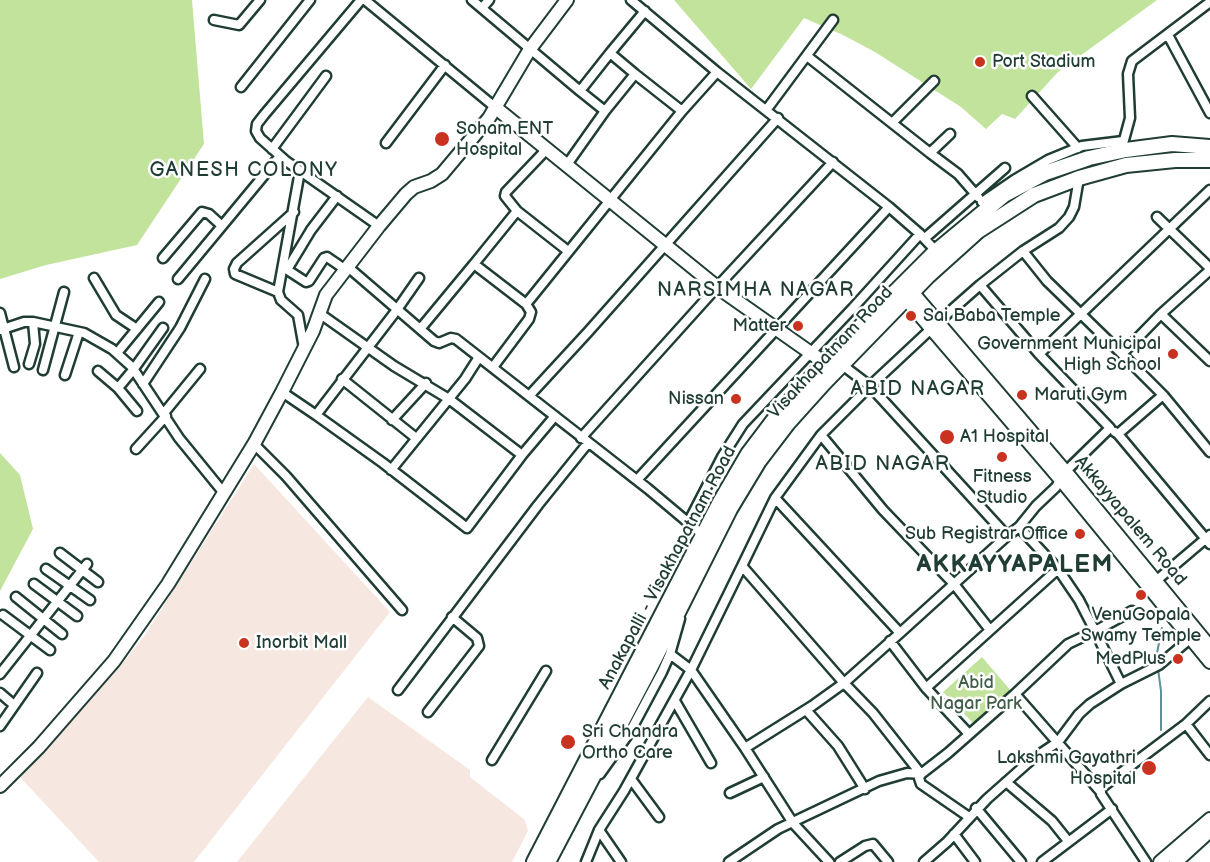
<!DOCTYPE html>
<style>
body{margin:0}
canvas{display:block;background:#fff}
</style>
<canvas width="1210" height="862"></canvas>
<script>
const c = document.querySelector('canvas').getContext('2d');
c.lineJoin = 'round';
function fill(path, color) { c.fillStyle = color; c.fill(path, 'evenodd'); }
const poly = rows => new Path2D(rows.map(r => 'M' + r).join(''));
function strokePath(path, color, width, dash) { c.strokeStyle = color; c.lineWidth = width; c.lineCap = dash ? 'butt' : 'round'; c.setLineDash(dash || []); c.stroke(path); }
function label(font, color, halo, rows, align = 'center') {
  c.font = font + ' "Balsamiq Sans",sans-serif'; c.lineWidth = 5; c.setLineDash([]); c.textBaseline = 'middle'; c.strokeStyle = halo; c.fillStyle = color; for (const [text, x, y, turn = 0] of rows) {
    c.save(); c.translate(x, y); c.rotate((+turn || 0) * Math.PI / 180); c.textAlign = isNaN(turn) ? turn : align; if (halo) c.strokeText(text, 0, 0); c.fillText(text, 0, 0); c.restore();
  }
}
const built = poly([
 [254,464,390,612,194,862,99,862,18,775,117,670,145,635],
 [368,697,470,770,470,777,525,820,528,831,512,862,237,862]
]);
const green = poly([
 [0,0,192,0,204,144,137,245,46,265,0,279],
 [674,0,1157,0,1058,72,1015,119,1002,114,986,129,961,107,875,52,843,35,804,18,751,89],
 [0,453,20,475,33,529,0,591],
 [982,657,1012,692,974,724,943,692]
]);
const stream = poly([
 [1157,663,1156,658,1162,628],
 [1158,669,1161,691,1161,730]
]);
const street = poly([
 [361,0,264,115,257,124,256,131,260,138,286,161,379,226],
 [365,0,496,108],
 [472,0,580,91],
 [631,0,717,72,889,207,920,234,936,251],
 [482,8,489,0],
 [214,20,239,25,260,0],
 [1168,35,1210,113],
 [807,56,930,153,950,134],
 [635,74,610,53,645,11],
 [241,87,310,0],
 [1032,96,1078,148],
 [767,109,833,20],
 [605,111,580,91,610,53],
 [892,123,934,81],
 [386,143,445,65],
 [272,149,326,76],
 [546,150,506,192,505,196,517,211,568,251],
 [1121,151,1130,118,1128,74,1132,61,1210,2],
 [930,153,958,174,978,197],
 [566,166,605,111,635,74,682,111],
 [300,171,278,292,281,300,298,315,304,348],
 [337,196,311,230,288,268,289,271,306,282,309,281,324,258,327,257,346,270],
 [982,202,1014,180,1048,160,1082,146,1123,141],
 [517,211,474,264,526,304],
 [1157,217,1210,268],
 [925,238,1005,168],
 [1023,251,1059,228,1069,217,1074,207,1079,178],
 [163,258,202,212,209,214,221,225],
 [348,267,434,341,439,343,451,338,456,339,647,488,703,535],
 [94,278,116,315,137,329],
 [178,279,280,156],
 [980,285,1023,251,1047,281,1122,354],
 [278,292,235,274,234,269,237,263,294,212],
 [0,313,14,367],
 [319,313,394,366,449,399,522,455],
 [1161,314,1210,361],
 [938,322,980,285,1039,354],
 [421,328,474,264],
 [932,328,870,386,821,435,883,510,954,584,1007,536],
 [0,330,24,322,33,322,84,333,112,349,132,367,179,438,223,492],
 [117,353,159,302],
 [29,364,35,344,33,322],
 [841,364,870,386,1007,536,1019,527,1036,506,1056,487,1065,472,1110,428,1039,354,1210,190],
 [493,367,529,319,531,312,526,304,531,298,682,111,717,72],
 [43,370,64,292],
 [98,371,118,388,137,411],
 [65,375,79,332],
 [342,379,416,438],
 [143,384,180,328,205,279],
 [118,388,133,370,163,328],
 [282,392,316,415,383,463,467,528,522,455,555,416],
 [1163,395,1122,354,1161,314,1210,270],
 [529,396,588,332,778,118],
 [164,413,200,369],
 [316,415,396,311,419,278],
 [392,420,426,383],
 [1115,432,1118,434,1163,395,1210,452],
 [1118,434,1210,544],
 [821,435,775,498,900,633,954,584,990,630],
 [581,438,717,287,833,162],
 [254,444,286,476,402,610],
 [136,449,166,416],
 [391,470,465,379,479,357],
 [637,480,889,207],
 [775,498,742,566,844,683,900,633],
 [688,523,722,457,743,424,852,309,920,234],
 [1019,527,1058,569,1079,600,1095,631,1132,611],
 [60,553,98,582],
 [46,569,90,600],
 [1157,580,1210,535],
 [34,584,77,616],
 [16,597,62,634],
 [3,615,50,650],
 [890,641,926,688,1058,569],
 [670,654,691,670,745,748],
 [0,674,87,564],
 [926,688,969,734],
 [398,690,538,505,588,443],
 [0,693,14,705],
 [1015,694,1068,644,1095,631,1121,684],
 [675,701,711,763],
 [806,710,838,746,865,789],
 [428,712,479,646,477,638,452,617],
 [1186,724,1210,755],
 [0,726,37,673],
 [492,760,546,671],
 [600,774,630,732,662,672,670,654,680,619],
 [631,779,659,817],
 [1006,782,1052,821,1068,841],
 [730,793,764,777],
 [976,808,1021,862],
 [599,830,621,862],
 [954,834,975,862],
 [586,862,599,830,624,791,691,670,742,566],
 [729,862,778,829,879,781,907,773,921,774,919,778,921,784,969,817],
 [829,862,793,823,745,748,812,706,844,683,873,713,921,774,948,753,1015,694,1100,791],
 [840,862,865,846,873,844,888,862],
 [924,862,947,842,987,799,1031,760,1058,742,1079,714,1090,704,1121,684,1159,665,1191,638],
 [1042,862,1112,809],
 [1146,862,1101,794,1101,788,1186,724,1210,701]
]);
const secondary = poly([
 [496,108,717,287,825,363],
 [906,285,1070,477,1210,647],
 [900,292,1061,480,1210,662],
 [0,786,39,747,114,661,168,584,254,444,282,392,313,331,326,295,379,226,406,194,414,187,431,181,442,174,489,118,530,49,567,0],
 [1160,862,1210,819],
 [1176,862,1210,831]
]);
const primary = poly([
 [534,862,720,502,748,454,779,413,831,356,934,253,1004,195,1045,173,1089,158,1126,150,1172,144,1210,147],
 [548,862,650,668,730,509,759,461,788,423,824,383,928,276,978,231,1034,195,1079,178,1126,165,1175,160,1210,160]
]);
const markers = [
 [980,62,6,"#c8321e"],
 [442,139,8,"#c8321e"],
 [911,316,6,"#c8321e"],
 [798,326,6,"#c8321e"],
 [1173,354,6,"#c8321e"],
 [1022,395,6,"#c8321e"],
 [736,399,6,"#c8321e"],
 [947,437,8,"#c8321e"],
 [1002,457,6,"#c8321e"],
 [1080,534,6,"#c8321e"],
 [1141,595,6,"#c8321e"],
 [244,643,6,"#c8321e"],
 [1178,659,6,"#c8321e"],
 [568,742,8,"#c8321e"],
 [1149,768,8,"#c8321e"]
];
const poiNames = [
 ["Port Stadium",992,62],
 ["Soham ENT",456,129],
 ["Hospital",456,150],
 ["Sai Baba Temple",923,316],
 ["Matter",786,326,"right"],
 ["Government Municipal",1161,344,"right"],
 ["High School",1161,365,"right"],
 ["Maruti Gym",1034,395],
 ["Nissan",724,399,"right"],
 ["A1 Hospital",960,437],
 ["Fitness",1002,477,"center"],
 ["Studio",1002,498,"center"],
 ["Sub Registrar Office",1068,534,"right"],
 ["VenuGopala",1141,615,"center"],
 ["Swamy Temple",1141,636,"center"],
 ["Inorbit Mall",256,643],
 ["MedPlus",1166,659,"right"],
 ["Sri Chandra",582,732],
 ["Ortho Care",582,753],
 ["Lakshmi Gayathri",1136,758,"right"],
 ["Hospital",1136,779,"right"]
];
const streetNames = [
 ["Visakhapatnam Road",831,353,-47],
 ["Akkayyapalem Road",1130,521,50],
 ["Anakapalli - Visakhapatnam Road",668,568,-62]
];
const parkNames = [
 ["Abid",976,683],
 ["Nagar Park",976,704]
];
const neighbourhoodNames = [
 ["GANESH COLONY",244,171],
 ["NARSIMHA NAGAR",756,291],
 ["ABID NAGAR",918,390],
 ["ABID NAGAR",883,465]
];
const districtNames = [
 ["AKKAYYAPALEM",1015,566]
];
fill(built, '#f7e7e1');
fill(green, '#c2e39c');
strokePath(stream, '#59929b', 2);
strokePath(street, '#1f3d34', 13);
strokePath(secondary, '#1f3d34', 16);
strokePath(primary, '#1f3d34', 18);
strokePath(street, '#fff', 8);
strokePath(secondary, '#fff', 12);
strokePath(primary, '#fff', 14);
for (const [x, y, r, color] of markers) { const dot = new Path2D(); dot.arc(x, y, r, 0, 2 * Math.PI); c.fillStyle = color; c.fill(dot); strokePath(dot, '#fff', 2); }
label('18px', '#1f3d34', '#fff', poiNames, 'left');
label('18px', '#1f3d34', '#fff', streetNames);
label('18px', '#405e49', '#fff', parkNames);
c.letterSpacing = '1.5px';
label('20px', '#1f3d34', '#fff', neighbourhoodNames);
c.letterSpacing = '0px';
c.letterSpacing = '1.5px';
label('bold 24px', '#1f3d34', '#fff', districtNames);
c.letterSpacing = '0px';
</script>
